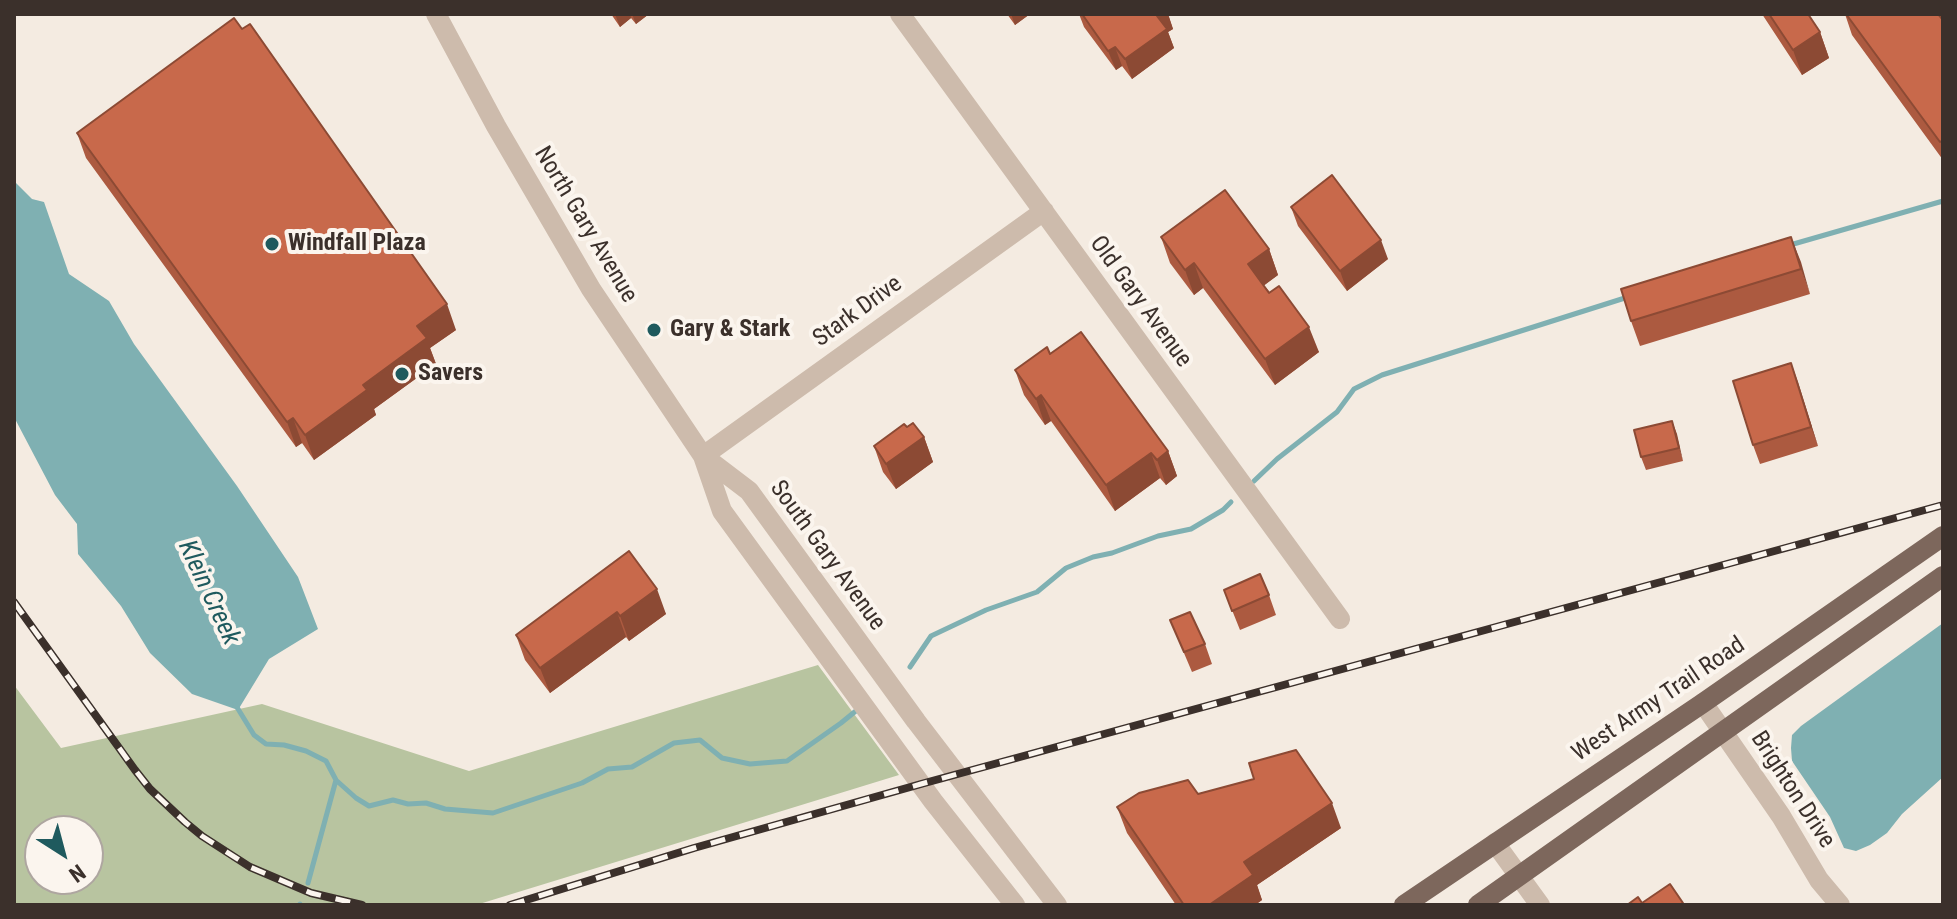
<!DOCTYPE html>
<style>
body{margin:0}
#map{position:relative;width:1957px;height:919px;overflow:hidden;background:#f4ebe1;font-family:"Roboto Condensed",sans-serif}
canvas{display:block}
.frame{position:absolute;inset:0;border:16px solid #3b302b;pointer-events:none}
.north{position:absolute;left:24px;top:815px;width:80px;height:80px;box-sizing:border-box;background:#fbf5ee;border:2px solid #aea6a0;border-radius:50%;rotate:144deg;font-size:22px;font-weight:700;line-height:32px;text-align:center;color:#3b302b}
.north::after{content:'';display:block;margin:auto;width:28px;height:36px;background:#1f5a5e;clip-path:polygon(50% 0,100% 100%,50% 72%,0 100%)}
</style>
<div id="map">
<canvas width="1957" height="919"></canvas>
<div class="frame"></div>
<div class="north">N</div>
</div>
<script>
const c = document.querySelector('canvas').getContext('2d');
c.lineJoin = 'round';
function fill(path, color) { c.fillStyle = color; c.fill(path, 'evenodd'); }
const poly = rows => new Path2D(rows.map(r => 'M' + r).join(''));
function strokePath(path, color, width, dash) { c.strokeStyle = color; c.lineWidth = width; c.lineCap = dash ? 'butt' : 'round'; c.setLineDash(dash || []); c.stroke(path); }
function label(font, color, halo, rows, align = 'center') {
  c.font = font + ' "Roboto Condensed",sans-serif'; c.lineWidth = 8; c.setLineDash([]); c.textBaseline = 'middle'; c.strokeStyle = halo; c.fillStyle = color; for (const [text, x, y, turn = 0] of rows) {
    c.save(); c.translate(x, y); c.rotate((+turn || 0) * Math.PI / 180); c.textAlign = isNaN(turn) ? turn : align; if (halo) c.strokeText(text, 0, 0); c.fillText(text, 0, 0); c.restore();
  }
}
const green = poly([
 [818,665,899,775,476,905,14,905,14,685,61,748,262,704,469,771],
 [40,831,88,831,88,879,40,879]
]);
const water = poly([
 [14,181,32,199,44,202,69,274,109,301,134,344,237,486,298,577,318,629,269,659,238,710,192,694,150,653,121,606,78,554,77,524,55,495,14,417],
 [1943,623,1943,777,1902,814,1887,833,1870,845,1856,851,1844,848,1830,817,1792,761,1791,748,1792,735,1801,726]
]);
const stream = poly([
 [1790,245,1943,201],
 [1254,481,1277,459,1337,412,1354,389,1382,375,1628,297],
 [910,667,931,636,986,610,1037,592,1066,568,1093,557,1112,553,1158,536,1191,529,1223,510,1231,502],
 [235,704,254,735,266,744,284,745,306,751,326,761,336,780,308,883],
 [337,781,356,798,369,806,393,800,408,804,426,803,445,809,493,813,582,783,608,769,632,767,674,743,700,740,722,758,750,764,787,761,841,723,857,710],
 [300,905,300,904]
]);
const minor = poly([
 [436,14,496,126,591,289,703,456,722,511,933,801,1015,905],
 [900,14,1340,619],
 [703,456,749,491,916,721,1057,905],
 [703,456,1044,211],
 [1703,703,1781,816,1819,880,1840,905],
 [1495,843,1540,905]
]);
const major = poly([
 [1404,905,1703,703,1943,536],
 [1478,905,1943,576]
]);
const rail = poly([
 [14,602,135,770,150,789,185,822,202,836,250,867,311,893,362,905],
 [510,905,694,848,921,784,1943,505]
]);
const wall = poly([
 [611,14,649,14,636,24,631,18,620,27],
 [1007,14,1030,14,1015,25],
 [1079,14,1168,14,1173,29,1168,32,1174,48,1132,79,1122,66,1116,70,1084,27],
 [1762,14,1808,14,1820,32,1829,58,1802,75],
 [1845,14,1938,14,1943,20,1943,160,1852,35],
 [77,133,456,330,430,348,436,364,374,409,376,415,314,460,302,443,296,447,86,158],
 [1291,207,1388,259,1347,291,1298,226],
 [1161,237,1269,249,1278,275,1264,285,1319,352,1275,385,1203,288,1194,295,1170,263],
 [1791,237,1810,294,1640,346,1631,321],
 [1050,354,1168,451,1177,476,1166,485,1160,478,1115,511,1051,421,1045,425,1024,395,1015,370],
 [1791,363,1818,446,1760,464,1753,445],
 [1672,421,1683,461,1646,470,1641,457],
 [907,427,924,437,933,462,896,489,883,472,874,446],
 [629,551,666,614,629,641,626,637,550,693,525,660,516,635],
 [1224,590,1269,595,1276,615,1240,630],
 [1170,620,1205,644,1212,664,1192,672],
 [1198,794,1341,828,1257,885,1262,900,1255,905,1176,905,1127,833,1117,807]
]);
const shadedWall = poly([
 [615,14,630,14,631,18,620,27],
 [632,14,649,14,636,24],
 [1011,14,1030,14,1015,25],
 [1160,14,1168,14,1173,29,1168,32,1174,48,1132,79,1125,59,1157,16],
 [1820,32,1829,58,1802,75,1793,50],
 [1115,47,1122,66,1116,70,1108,51],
 [1791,237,1801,262,1810,294,1801,269],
 [1381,240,1388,259,1347,291,1340,271],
 [1269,249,1278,275,1258,290,1248,264],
 [1194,263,1203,288,1194,295,1185,270],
 [447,304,456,330,430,348,436,364,374,409,376,415,314,460,305,435,363,385,417,326],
 [1309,327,1319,352,1275,385,1265,359],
 [1791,363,1798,382,1818,446,1811,427],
 [1041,395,1051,421,1045,425,1036,399],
 [293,418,302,443,296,447,287,422],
 [1672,421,1677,434,1683,461,1679,448],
 [924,437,933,462,896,489,886,464],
 [1168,451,1177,476,1166,485,1157,460],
 [1151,453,1160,478,1115,511,1106,485],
 [657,589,666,614,629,641,620,616],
 [617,612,626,637,550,693,540,668],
 [1332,803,1341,828,1257,885,1262,900,1255,905,1209,905,1244,862]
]);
const building = poly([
 [1082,14,1160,14,1157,16,1167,29,1125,59,1115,47,1108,51,1082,14],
 [1769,14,1808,14,1820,32,1793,50,1769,14],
 [1846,14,1938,14,1943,20,1943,140,1940,142,1846,14],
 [234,18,242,29,250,24,447,304,417,326,427,338,363,385,367,390,305,435,293,418,287,422,77,133,234,18],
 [1332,175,1381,240,1340,271,1291,207,1332,175],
 [1225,190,1269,249,1248,264,1269,293,1279,286,1309,327,1265,359,1194,263,1185,270,1161,237,1225,190],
 [1791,237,1801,269,1631,321,1621,289,1791,237],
 [1081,332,1168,451,1157,460,1151,453,1106,485,1041,395,1036,399,1015,370,1047,347,1050,354,1081,332],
 [1791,363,1811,427,1753,445,1733,381,1791,363],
 [1672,421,1679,448,1641,457,1634,430,1672,421],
 [913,423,924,437,886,464,874,446,904,424,907,427,913,423],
 [629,551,657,589,620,616,617,612,540,668,516,635,629,551],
 [1260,574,1269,595,1232,611,1224,590,1260,574],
 [1190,612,1205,644,1184,652,1170,620,1190,612],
 [1296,750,1332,803,1244,862,1253,875,1209,905,1184,905,1117,807,1139,793,1188,780,1198,794,1254,779,1249,763,1296,750],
 [1670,884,1683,903,1679,905,1627,905,1638,897,1642,903,1670,884]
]);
const markers = [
 [272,244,8,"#1f5a5e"],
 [654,330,8,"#1f5a5e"],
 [402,374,8,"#1f5a5e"]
];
const streetNames = [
 ["North Gary Avenue",585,225,59],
 ["Old Gary Avenue",1140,302,54],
 ["Stark Drive",858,312,-36],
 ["South Gary Avenue",827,556,54],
 ["West Army Trail Road",1659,700,-34],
 ["Brighton Drive",1792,790,57]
];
const poiNames = [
 ["Windfall Plaza",288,244],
 ["Gary & Stark",670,330],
 ["Savers",418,374]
];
const waterNames = [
 ["Klein Creek",208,593,65]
];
fill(green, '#b8c4a0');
fill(water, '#7fb0b2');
strokePath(stream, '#7fb0b2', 5);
strokePath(minor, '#cdbbac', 20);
strokePath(major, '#7d675c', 20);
strokePath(rail, '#3b302b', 8);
strokePath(rail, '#fbf5ee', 5, [15]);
fill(wall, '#ac5a40');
fill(shadedWall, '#8c4a34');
fill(building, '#c8694b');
strokePath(building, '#8c4a34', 2);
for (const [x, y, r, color] of markers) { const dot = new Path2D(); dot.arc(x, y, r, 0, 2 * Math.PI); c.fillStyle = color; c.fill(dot); strokePath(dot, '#fbf5ee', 3); }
label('24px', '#3b302b', '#fbf5ee', streetNames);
label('bold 24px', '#3b302b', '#fbf5ee', poiNames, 'left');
label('italic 26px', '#1f5a5e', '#fbf5ee', waterNames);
</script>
